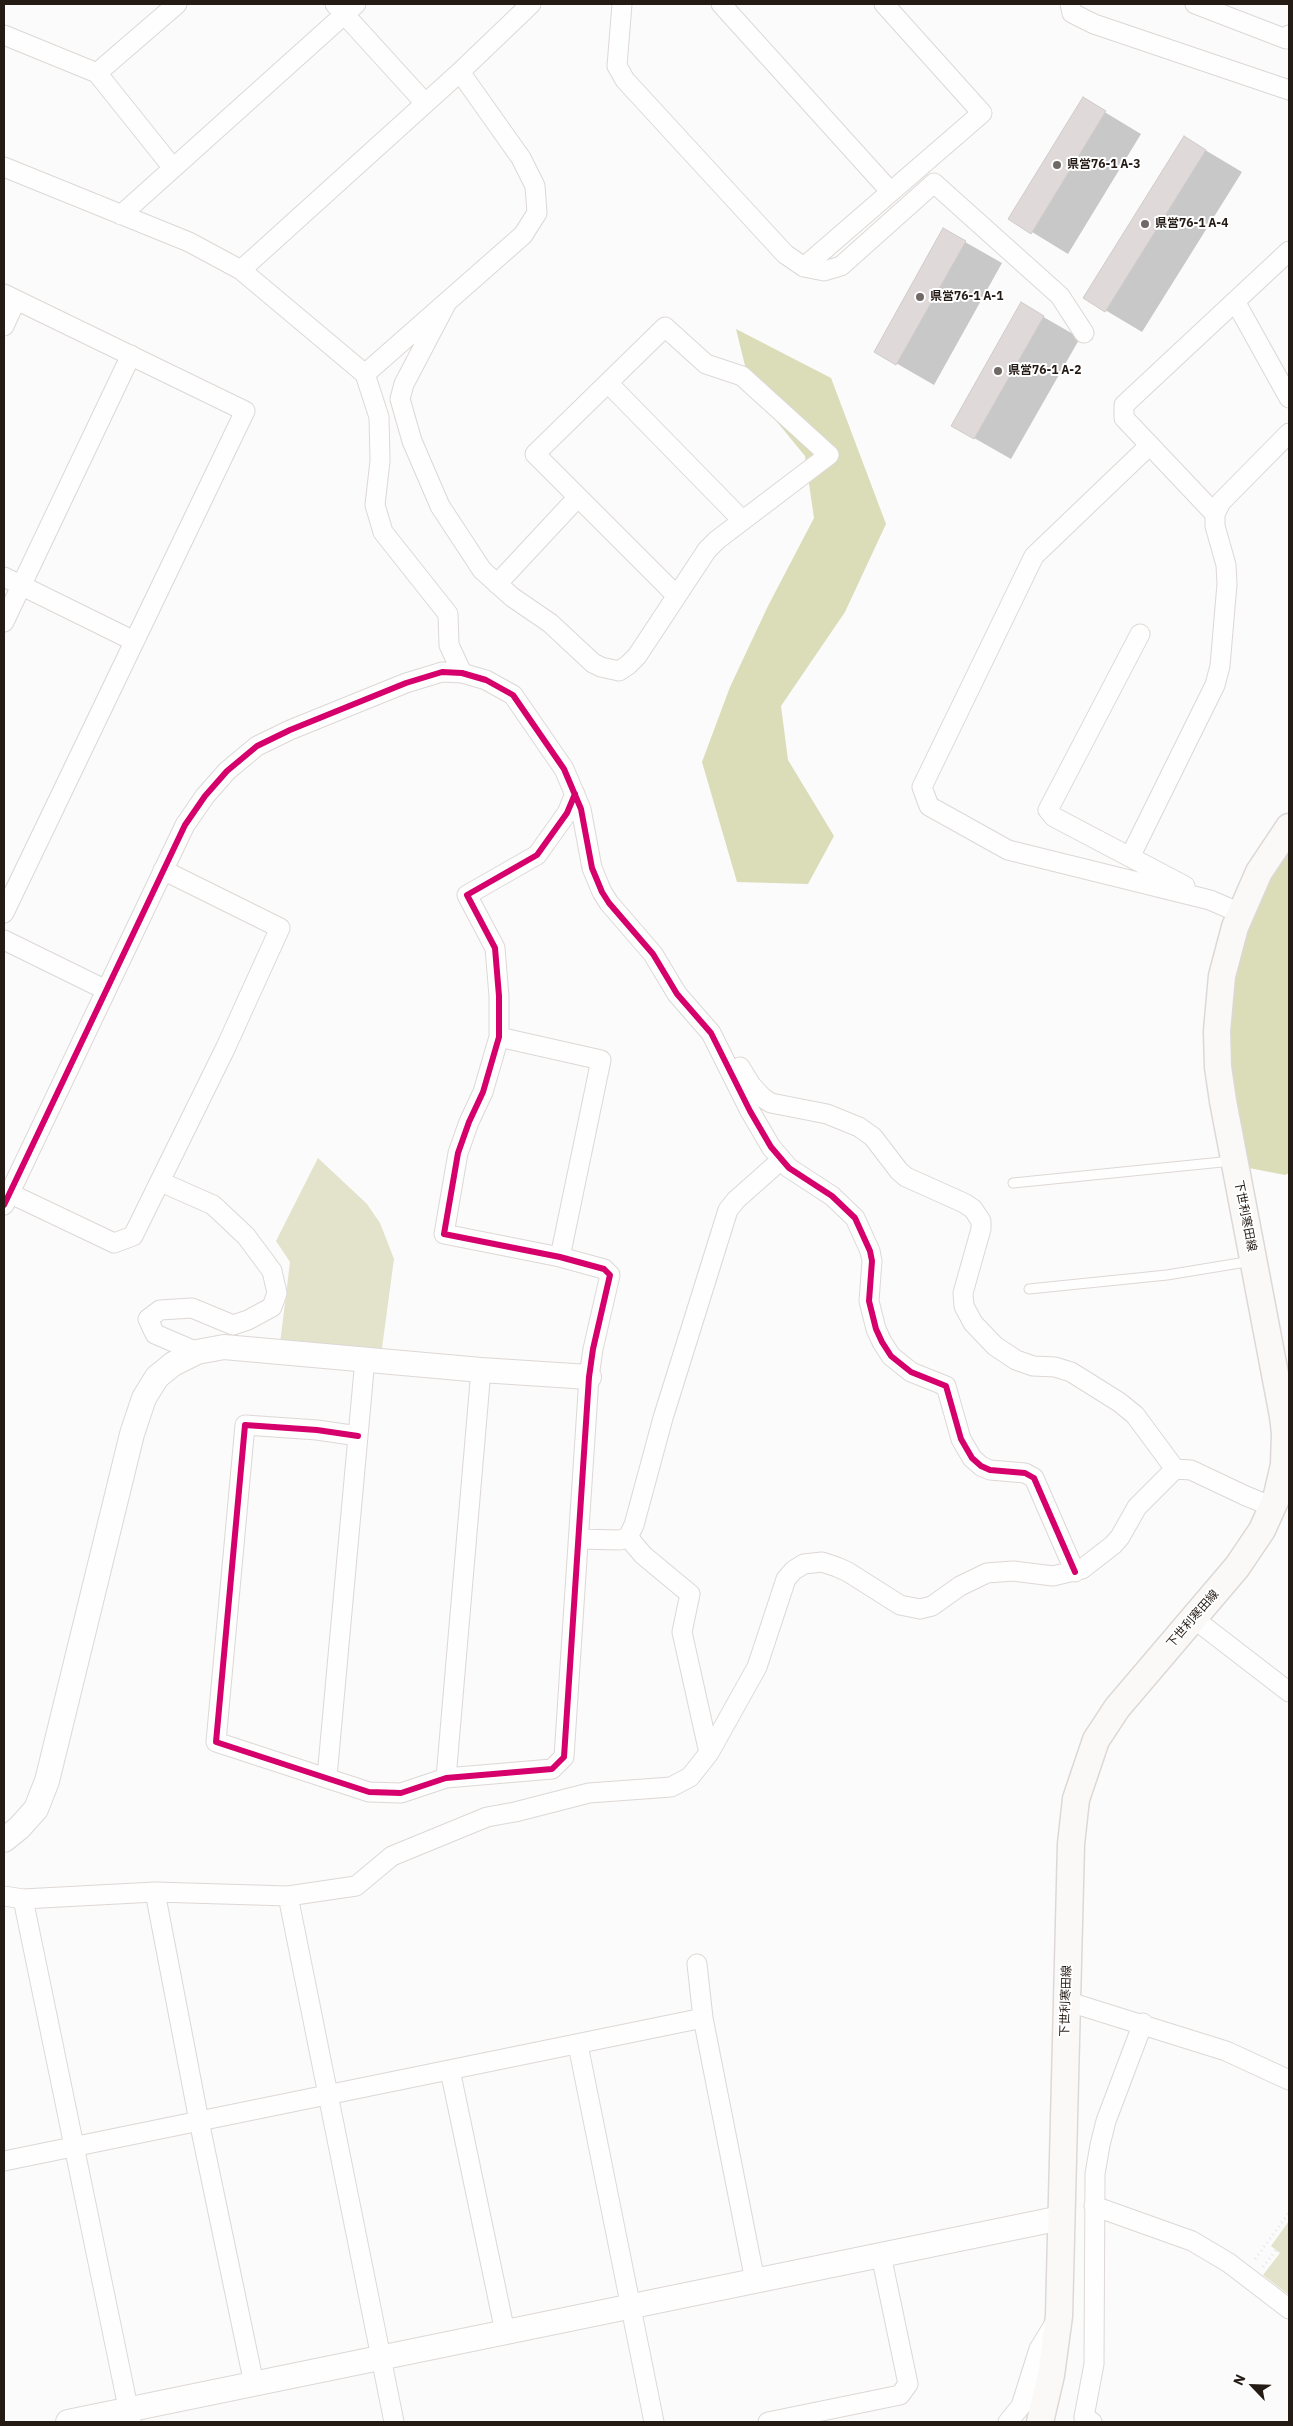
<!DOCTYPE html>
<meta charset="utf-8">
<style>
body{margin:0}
#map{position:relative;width:1293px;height:2426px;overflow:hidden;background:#fbfbfb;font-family:"IBM Plex Sans",sans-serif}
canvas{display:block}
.frame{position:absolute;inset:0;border:5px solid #251b15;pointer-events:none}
.north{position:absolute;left:1228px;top:2361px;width:50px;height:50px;-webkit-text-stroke:4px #fff;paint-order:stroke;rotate:294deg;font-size:14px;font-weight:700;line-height:20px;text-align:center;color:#251b15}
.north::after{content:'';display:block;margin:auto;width:18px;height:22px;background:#251b15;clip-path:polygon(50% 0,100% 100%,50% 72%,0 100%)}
</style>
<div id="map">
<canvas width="1293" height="2426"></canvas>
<div class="frame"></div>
<div class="north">N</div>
</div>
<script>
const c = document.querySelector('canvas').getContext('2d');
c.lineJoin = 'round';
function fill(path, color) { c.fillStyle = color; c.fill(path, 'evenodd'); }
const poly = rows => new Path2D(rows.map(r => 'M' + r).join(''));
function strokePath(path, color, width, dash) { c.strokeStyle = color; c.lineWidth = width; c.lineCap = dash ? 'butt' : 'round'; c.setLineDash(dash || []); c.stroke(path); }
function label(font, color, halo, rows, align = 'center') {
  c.font = font + ' "IBM Plex Sans","Noto Sans JP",sans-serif'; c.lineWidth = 4; c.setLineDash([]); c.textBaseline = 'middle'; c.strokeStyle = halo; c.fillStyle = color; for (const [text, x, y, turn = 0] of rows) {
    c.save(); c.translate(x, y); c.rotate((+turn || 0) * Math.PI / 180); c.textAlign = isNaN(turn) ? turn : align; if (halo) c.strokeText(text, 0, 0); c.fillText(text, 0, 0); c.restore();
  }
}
const green = poly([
 [318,1158,367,1204,380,1223,394,1259,379,1370,278,1360,290,1262,276,1241],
 [1289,2221,1289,2295,1263,2275,1280,2253,1271,2246]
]);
const forest = poly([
 [736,329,831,378,886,524,845,612,781,706,788,760,834,836,808,884,737,882,702,762,730,687,768,606,814,518,805,456,751,390],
 [1289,851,1289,1173,1285,1175,1249,1168,1224,1107,1226,996,1243,923,1271,874]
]);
const shadow = poly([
 [1083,99,1141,134,1068,254,1032,232],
 [1185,138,1242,172,1142,332,1085,298],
 [944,230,1002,263,934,385,875,351],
 [1021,304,1080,338,1011,459,953,426]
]);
const building = poly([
 [1083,97,1106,111,1031,234,1008,219,1083,97],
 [1184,136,1206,150,1105,312,1083,298,1184,136],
 [943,228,966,241,896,365,874,352,943,228],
 [1021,302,1044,316,974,439,951,426,1021,302]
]);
const path = poly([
 [1255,2259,1289,2213],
 [1263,2267,1276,2250]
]);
const service = poly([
 [1013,1183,1232,1161],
 [1029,1289,1167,1275,1252,1261]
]);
const minor = poly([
 [335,4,425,103],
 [622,4,617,66,625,80,785,254,804,267,824,271,841,266,934,183,1060,296,1084,333],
 [721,4,890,191],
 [1070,4,1072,13,1094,24,1289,90],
 [1195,4,1286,39,1289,35],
 [4,35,97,73,177,4],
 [97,73,173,168],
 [4,167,189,242,241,270,365,374,523,235,537,213,535,186,521,158,460,72],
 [121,215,356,4],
 [804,267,982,113,884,4],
 [241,270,460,72,531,4],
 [4,294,245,411,4,913],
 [1235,301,1289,398],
 [447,302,404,384,400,399,412,441,440,506,482,570,512,597,550,623,593,663,601,667,619,671,628,665,637,656,707,550,717,540,829,455,742,376,706,364,665,327,535,454,676,595],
 [4,326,16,300],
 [365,374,379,417,380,461,375,505,383,532,448,614,449,645,462,673],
 [608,383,742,520],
 [1150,445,1034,556,922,787,929,806,1008,850,1210,900,1240,913],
 [1215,514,1124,418,1124,405,1289,251],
 [4,577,134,641],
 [497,584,578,497],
 [4,622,131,355],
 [1140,634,1048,810,1054,817,1185,886],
 [1130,857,1215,685,1220,666,1227,584,1226,565,1215,526,1215,514,1221,502,1289,433],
 [4,940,106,990],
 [499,1037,601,1060,560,1257],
 [740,1067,751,1085,763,1098,771,1103,827,1114,859,1127,873,1137,899,1171,906,1177,964,1203,973,1209,981,1221,981,1229,963,1293,964,1306,973,1323,995,1346,1016,1360,1033,1366,1055,1367,1071,1372,1119,1402,1135,1415,1175,1469],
 [161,1182,213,1205,246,1236,272,1271,277,1293,272,1307,248,1320,233,1325,192,1308,160,1310,148,1319,155,1334,197,1352],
 [9,1193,114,1243,133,1236,225,1049,280,928,163,870],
 [4,1205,185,825,205,796,227,771,257,746,290,730,406,683,442,672,462,673,486,680,513,695,564,769,581,809,592,868,602,892,609,903,653,954,677,994,711,1033,750,1111,771,1147,789,1168,832,1196,855,1218,870,1251,872,1261,869,1301,876,1329,882,1342,891,1356,911,1372,946,1386,961,1439,972,1458,981,1466,990,1470,1025,1473,1034,1478,1075,1572],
 [358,1436,317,1430,245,1425,216,1742,369,1792,401,1793,446,1778,552,1769,564,1757,589,1377,593,1349,610,1275,604,1269,560,1257,444,1234,458,1153,469,1122,483,1092,499,1037,499,996,495,948,467,895,537,855,567,813,575,794],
 [628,1537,643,1555,690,1594,682,1632,709,1753],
 [579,1539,620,1540,628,1537,634,1525,663,1418,728,1210,736,1200,781,1160],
 [1193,1618,1289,1692],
 [327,1777,365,1359],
 [446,1778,481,1370],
 [155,1892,199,2121,254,2384],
 [4,1896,23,1899,155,1892,288,1896,356,1886,392,1856,487,1817,515,1812,589,1793,671,1787,690,1777,709,1753,757,1667,786,1579,794,1570,804,1564,822,1562,837,1567,848,1572,900,1605,920,1609,932,1606,960,1586,987,1573,1013,1571,1053,1576,1082,1569,1113,1545,1120,1537,1137,1507,1175,1469,1191,1470,1246,1496,1273,1507],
 [288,1896,394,2422],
 [23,1899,131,2422],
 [697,1964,703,2018,755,2281],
 [1066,2001,1226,2051,1289,2080],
 [578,2045,654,2422],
 [450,2070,505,2332],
 [4,2161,703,2018],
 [1094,2206,1192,2241,1229,2263,1289,2309],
 [768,2422,900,2395,908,2384,881,2255],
 [1008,2422,1021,2406,1039,2349,1055,2323],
 [1092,2422,1084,2417,1094,2364,1095,2174,1100,2145,1106,2121,1143,2023]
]);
const tertiary = poly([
 [4,1840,19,1828,36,1809,47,1781,132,1434,144,1398,157,1377,173,1364,197,1352,224,1347,481,1370,589,1377],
 [68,2422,1061,2218]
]);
const secondary = poly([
 [1040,2422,1051,2375,1059,2316,1071,1844,1076,1799,1096,1740,1117,1708,1237,1567,1262,1530,1276,1499,1284,1465,1285,1433,1283,1416,1223,1101,1218,1067,1217,1031,1222,976,1235,927,1259,872,1289,827]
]);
const cycleway = poly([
 [4,1205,185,825,205,796,227,771,257,746,290,730,406,683,442,672,462,673,486,680,513,695,564,769,581,809,592,868,602,892,609,903,653,954,677,994,711,1033,750,1111,771,1147,789,1168,832,1196,855,1218,870,1251,872,1261,869,1301,876,1329,882,1342,891,1356,911,1372,946,1386,961,1439,972,1458,981,1466,990,1470,1025,1473,1034,1478,1075,1572],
 [358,1436,317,1430,245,1425,216,1742,369,1792,401,1793,446,1778,552,1769,564,1757,589,1377,593,1349,610,1275,604,1269,560,1257,444,1234,458,1153,469,1122,483,1092,499,1037,499,996,495,948,467,895,537,855,567,813,575,794]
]);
const markers = [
 [1057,165,5,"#706966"],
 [1145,224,5,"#706966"],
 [920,297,5,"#706966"],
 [998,371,5,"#706966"]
];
const poiNames = [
 ["県営76-1 A-3",1067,165],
 ["県営76-1 A-4",1155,224],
 ["県営76-1 A-1",930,297],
 ["県営76-1 A-2",1008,371]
];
const streetNames = [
 ["下世利寒田線",1245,1216,79],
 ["下世利寒田線",1193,1619,-49],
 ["下世利寒田線",1066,2001,-88]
];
fill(green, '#e2e3ca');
fill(forest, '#dbdcb8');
fill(shadow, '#0003');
fill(building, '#e0d9d9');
strokePath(building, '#d0cac9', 1);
strokePath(service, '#ddd8d5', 11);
strokePath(minor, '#ddd8d5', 21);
strokePath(tertiary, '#ddd8d5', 26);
strokePath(secondary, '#ddd8d5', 29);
strokePath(path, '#e5e5e5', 3, [1, 4]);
strokePath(service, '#fefefe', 9);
strokePath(minor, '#fefefe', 19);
strokePath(tertiary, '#fefefe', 24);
strokePath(secondary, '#fbf9f8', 26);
strokePath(cycleway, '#d6006c', 6);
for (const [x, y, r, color] of markers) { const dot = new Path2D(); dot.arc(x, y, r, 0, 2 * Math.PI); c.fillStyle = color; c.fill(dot); strokePath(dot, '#fff', 2); }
label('bold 12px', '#251b15', '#fff', poiNames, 'left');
label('12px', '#251b15', '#fff', streetNames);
</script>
